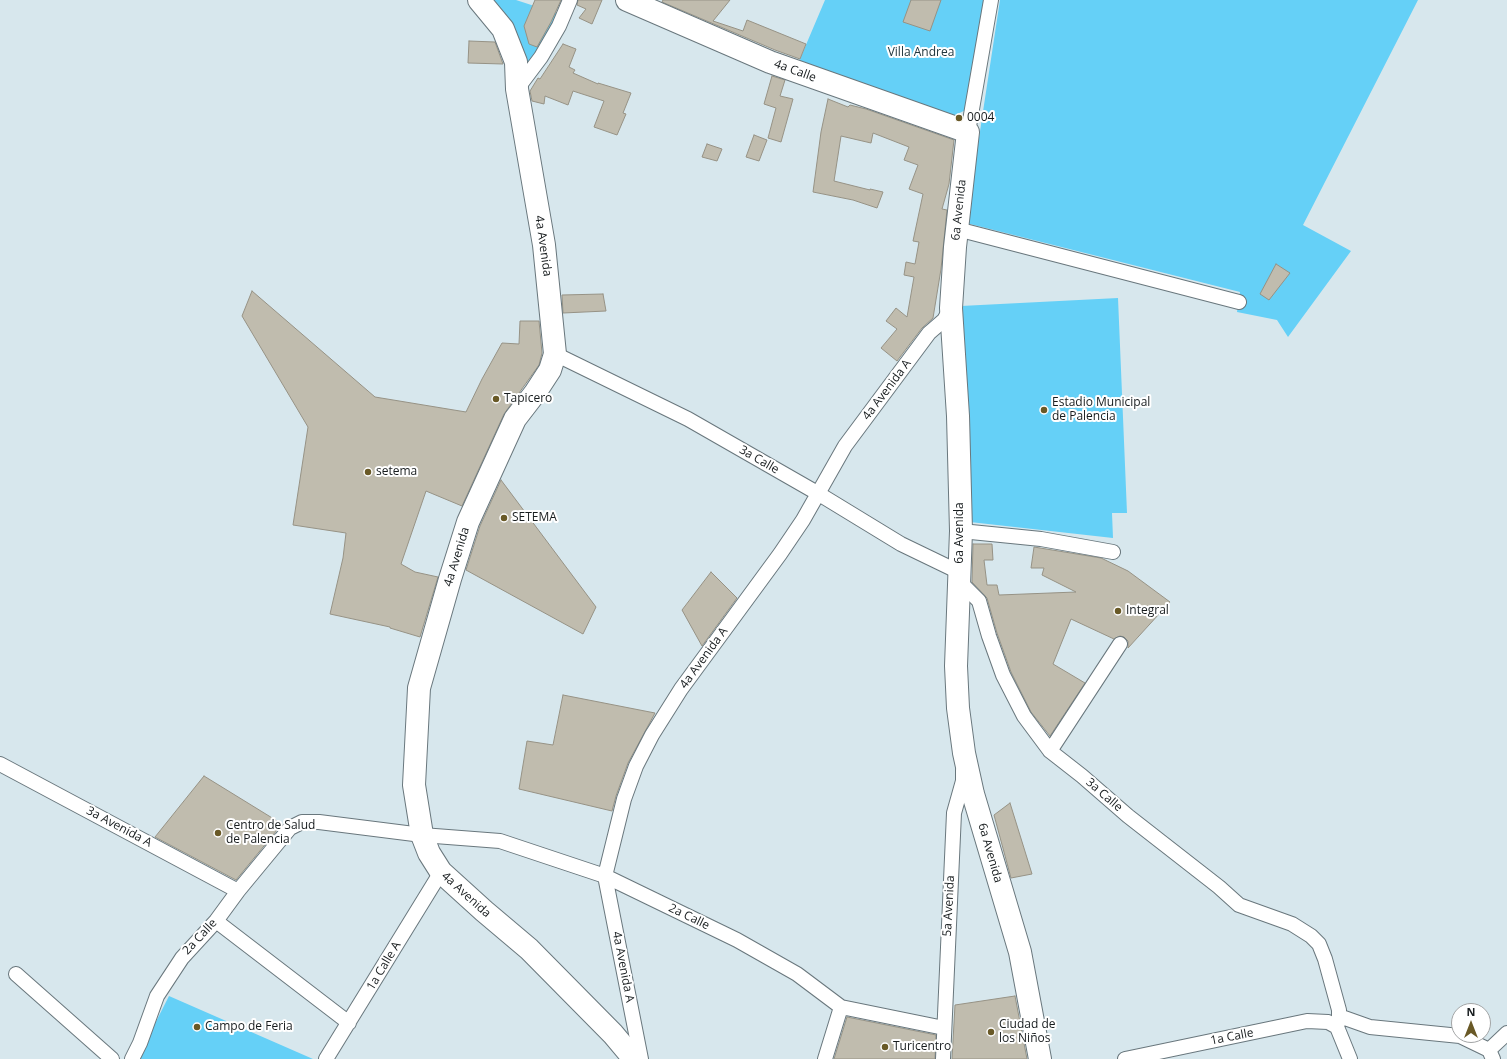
<!DOCTYPE html>
<meta charset="utf-8">
<style>
body{margin:0}
#map{position:relative;width:1507px;height:1059px;overflow:hidden;background:#d7e7ed;font-family:"Open Sans",sans-serif}
canvas{display:block}
.north{position:absolute;left:1451px;top:1003px;width:40px;height:40px;box-sizing:border-box;background:#fff;border:1px solid #a2a4a5;border-radius:50%;rotate:0deg;font-size:11px;font-weight:700;line-height:16px;text-align:center;color:#171c1e}
.north::after{content:'';display:block;margin:auto;width:14px;height:18px;background:#695926;clip-path:polygon(50% 0,100% 100%,50% 72%,0 100%)}
</style>
<div id="map">
<canvas width="1507" height="1059"></canvas>
<div class="north">N</div>
</div>
<script>
const c = document.querySelector('canvas').getContext('2d');
c.lineJoin = 'round';
function fill(path, color) { c.fillStyle = color; c.fill(path, 'evenodd'); }
const poly = rows => new Path2D(rows.map(r => 'M' + r).join(''));
function strokePath(path, color, width, dash) { c.strokeStyle = color; c.lineWidth = width; c.lineCap = dash ? 'butt' : 'round'; c.setLineDash(dash || []); c.stroke(path); }
function label(font, color, halo, rows, align = 'center') {
  c.font = font + ' "Open Sans",sans-serif'; c.lineWidth = 4; c.setLineDash([]); c.textBaseline = 'middle'; c.strokeStyle = halo; c.fillStyle = color; for (const [text, x, y, turn = 0] of rows) {
    c.save(); c.translate(x, y); c.rotate((+turn || 0) * Math.PI / 180); c.textAlign = isNaN(turn) ? turn : align; if (halo) c.strokeText(text, 0, 0); c.fillText(text, 0, 0); c.restore();
  }
}
const green = poly([
 [488,0,516,0,559,14,542,50,526,66],
 [825,0,984,0,966,110,946,119,797,66],
 [1000,0,1418,0,1303,225,1351,251,1288,337,1277,320,1237,312,1240,292,966,223],
 [1118,298,1127,513,1112,513,1113,538,970,522,961,306],
 [169,996,313,1059,137,1059]
]);
const building = poly([
 [535,0,561,0,551,22,537,47,529,44,524,26,535,0],
 [578,0,602,0,592,24,579,18,586,9,577,5,578,0],
 [663,0,730,0,713,21,743,31,747,20,806,44,800,59,775,50,662,2,663,0],
 [911,0,941,0,930,31,903,22,911,0],
 [469,41,495,42,503,64,468,63,469,41],
 [563,44,576,49,569,67,575,70,573,73,598,84,598,83,631,93,623,113,626,114,617,135,594,127,604,101,573,91,568,105,545,96,544,104,532,101,530,91,538,78,540,79,563,44],
 [772,76,785,80,780,96,793,99,781,142,768,138,776,108,764,104,772,76],
 [828,99,848,107,850,105,866,109,954,140,949,184,942,209,947,210,941,269,933,318,922,328,897,361,881,348,897,329,886,321,896,308,907,317,914,277,904,275,906,262,915,264,919,242,913,241,923,194,909,189,918,165,904,160,909,147,873,133,871,143,841,136,834,181,870,190,870,189,883,192,877,208,853,200,813,192,821,132,828,99],
 [754,135,767,140,759,161,746,157,754,135],
 [707,144,722,149,717,161,702,157,707,144],
 [1276,264,1290,273,1269,300,1260,294,1276,264],
 [252,291,375,397,466,412,482,379,502,343,519,344,520,321,539,321,542,353,539,365,504,414,462,506,426,491,401,564,415,572,438,577,420,637,390,628,390,627,330,614,343,558,346,533,293,525,308,427,242,316,252,291],
 [603,294,606,311,563,313,562,295,603,294],
 [501,480,596,607,583,634,466,570,480,526,501,480],
 [973,544,992,544,993,560,984,560,987,585,997,585,999,595,1076,592,1042,575,1044,568,1031,568,1034,547,1101,558,1128,571,1170,602,1128,648,1128,641,1124,637,1120,636,1114,639,1071,619,1053,664,1085,683,1050,736,1031,712,1011,672,997,633,987,598,972,582,973,544],
 [711,572,737,598,702,646,682,610,711,572],
 [563,695,655,713,628,763,616,796,612,811,519,789,527,741,553,745,563,695],
 [204,776,282,824,236,880,155,837,204,776],
 [1010,803,1032,874,1011,878,994,815,1010,803],
 [1015,996,1027,1059,952,1059,955,1005,1015,996],
 [847,1017,936,1035,935,1059,834,1059,847,1017]
]);
const street = poly([
 [517,89,541,57,559,26,570,0],
 [968,132,991,0],
 [957,229,1239,302],
 [555,354,688,419,819,494,901,544,959,572],
 [961,531,1041,539,1113,552],
 [959,581,979,601,989,636,1003,675,1024,716,1050,751,1082,776,1128,816,1219,887,1239,905,1292,924,1311,936,1319,944,1325,959,1339,1010,1339,1016,1337,1027,1350,1059],
 [1050,751,1120,644],
 [0,764,238,891],
 [216,921,349,1023],
 [16,974,112,1059],
 [1339,1016,1370,1027,1460,1036,1489,1050,1493,1059],
 [1489,1050,1507,1033],
 [132,1059,140,1043,157,996,182,958,216,921,238,891,290,828,302,822,319,822,422,835,500,841,605,876,737,940,797,974,841,1007,944,1028],
 [326,1059,441,872],
 [641,1059,605,876,624,799,636,766,652,735,681,689,780,554,803,520,845,446,929,333,944,320,951,308],
 [825,1059,841,1007],
 [943,1059,954,813,963,781,963,770],
 [1125,1059,1307,1021,1328,1022,1337,1027]
]);
const primary = poly([
 [479,0,503,29,516,62,517,89,544,245,555,354,550,370,535,393,515,419,468,522,450,579,419,688,414,785,422,835,429,853,441,872,484,911,529,949,613,1034,634,1059],
 [627,0,770,62,968,132,955,247,951,308,958,416,961,531,956,666,958,708,964,753,973,794,1020,952,1040,1059]
]);
const markers = [
 [959,118,4,"#695926"],
 [496,399,4,"#695926"],
 [1044,410,4,"#695926"],
 [368,472,4,"#695926"],
 [504,518,4,"#695926"],
 [1118,611,4,"#695926"],
 [218,833,4,"#695926"],
 [197,1027,4,"#695926"],
 [991,1032,4,"#695926"],
 [885,1047,4,"#695926"]
];
const parkNames = [
 ["Villa Andrea",921,53]
];
const streetNames = [
 ["4a Calle",795,71,20],
 ["6a Avenida",959,210,-84],
 ["4a Avenida",543,246,82],
 ["4a Avenida A",887,390,-53],
 ["3a Calle",759,460,30],
 ["6a Avenida",960,533,-90],
 ["4a Avenida",457,557,-73],
 ["4a Avenida A",704,658,-54],
 ["3a Calle",1104,795,41],
 ["3a Avenida A",119,827,28],
 ["6a Avenida",990,853,74],
 ["4a Avenida",466,895,42],
 ["5a Avenida",949,906,-87],
 ["2a Calle",689,917,26],
 ["2a Calle",200,937,-47],
 ["1a Calle A",384,966,-59],
 ["4a Avenida A",623,967,79],
 ["1a Calle",1232,1037,-11]
];
const poiNames = [
 ["0004",967,118],
 ["Tapicero",504,399],
 ["Estadio Municipal",1052,403],
 ["de Palencia",1052,417],
 ["setema",376,472],
 ["SETEMA",512,518],
 ["Integral",1126,611],
 ["Centro de Salud",226,826],
 ["de Palencia",226,840],
 ["Ciudad de",999,1025],
 ["los Niños",999,1039],
 ["Campo de Feria",205,1027],
 ["Turicentro",893,1047]
];
fill(green, '#65d0f7');
fill(building, '#c0bcae');
strokePath(building, '#969285', 1);
strokePath(street, '#69777d', 16);
strokePath(primary, '#69777d', 24);
strokePath(street, '#fff', 14);
strokePath(primary, '#fff', 22);
for (const [x, y, r, color] of markers) { const dot = new Path2D(); dot.arc(x, y, r, 0, 2 * Math.PI); c.fillStyle = color; c.fill(dot); strokePath(dot, '#fff', 1.5); }
label('12px', '#20363e', '#fff', parkNames);
label('12px', '#171c1e', '#fff', streetNames);
label('12px', '#171c1e', '#fff', poiNames, 'left');
</script>
